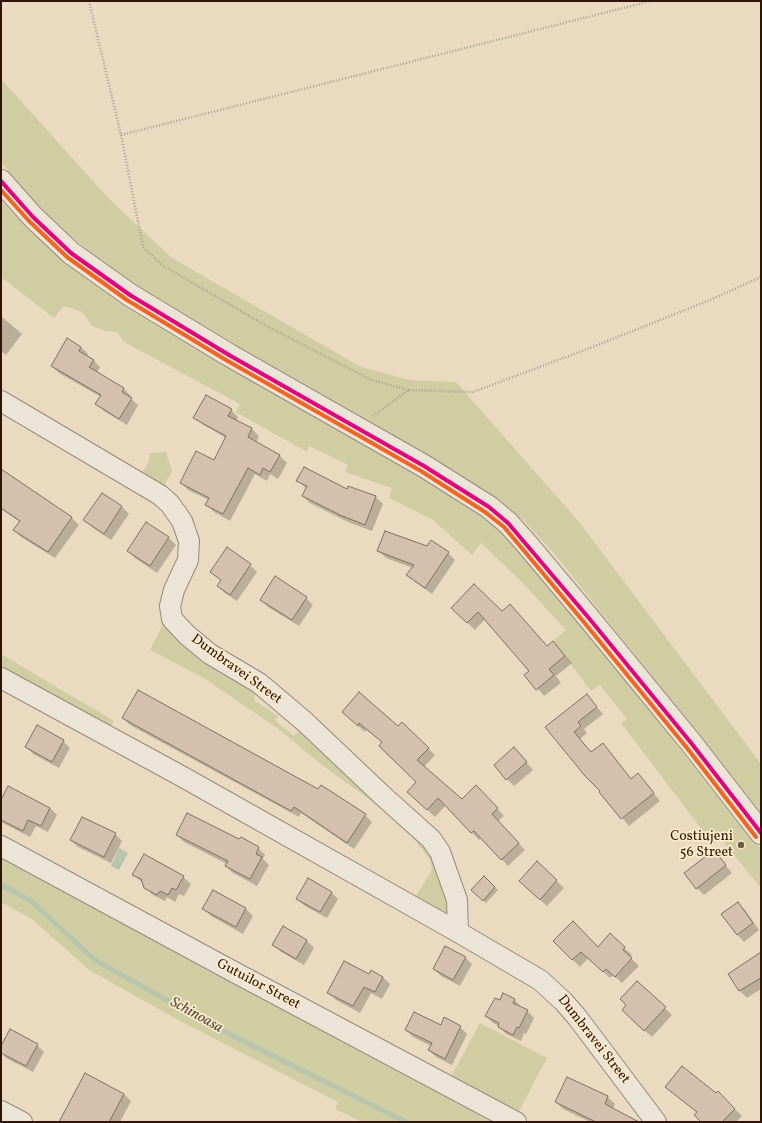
<!DOCTYPE html>
<style>
body{margin:0}
#map{position:relative;width:762px;height:1123px;overflow:hidden;background:#e9dac0;font-family:Vollkorn,serif}
canvas{display:block}
.frame{position:absolute;inset:0;border:2px solid #301407;pointer-events:none}
</style>
<div id="map">
<canvas width="762" height="1123"></canvas>
<div class="frame"></div>
</div>
<script>
const c = document.querySelector('canvas').getContext('2d');
c.lineJoin = 'round';
function fill(path, color) { c.fillStyle = color; c.fill(path, 'evenodd'); }
const poly = rows => new Path2D(rows.map(r => 'M' + r).join(''));
function strokePath(path, color, width, dash) { c.strokeStyle = color; c.lineWidth = width; c.lineCap = dash ? 'butt' : 'round'; c.setLineDash(dash || []); c.stroke(path); }
function label(font, color, halo, rows, align = 'center') {
  c.font = font + ' Vollkorn,serif'; c.lineWidth = 3.5; c.setLineDash([]); c.textBaseline = 'middle'; c.strokeStyle = halo; c.fillStyle = color; for (const [text, x, y, turn = 0] of rows) {
    c.save(); c.translate(x, y); c.rotate((+turn || 0) * Math.PI / 180); c.textAlign = isNaN(turn) ? turn : align; if (halo) c.strokeText(text, 0, 0); c.fillText(text, 0, 0); c.restore();
  }
}
const green = poly([
 [1,79,110,200,172,258,361,367,410,380,456,382,580,523,761,764,761,813,553,552,525,522,501,502,435,461,354,412,159,301,111,269,55,223,26,192,1,162],
 [1,200,24,225,79,272,113,294,449,494,490,521,528,559,579,620,735,819,761,849,761,888,720,838,713,844,621,723,627,719,600,685,591,691,553,641,566,630,521,581,481,543,472,555,433,520,389,498,392,488,345,472,348,465,309,446,307,452,236,412,240,404,124,342,117,332,106,331,92,326,82,312,64,306,54,318,1,277],
 [166,452,172,471,163,488,141,475,149,461,150,453],
 [165,620,256,688,254,700,278,716,275,720,294,736,302,726,425,841,451,902,449,917,416,896,432,870,430,860,416,841,381,808,322,765,277,728,204,678,150,650],
 [1,654,114,721,108,730,1,674],
 [1,853,501,1122,362,1122,335,1109,338,1102,182,1022,89,970,32,919,1,902],
 [480,1023,547,1058,518,1113,451,1077]
]);
const water = poly([
 [119,848,128,853,119,870,111,866]
]);
const shadow = poly([
 [1,316,22,334,6,355,1,351],
 [81,347,88,354,87,357,93,360,100,367,97,373,124,389,131,396,130,398,138,405,127,425,104,411,96,404,101,397,59,373,52,366],
 [231,410,238,417,236,421,252,429,259,436,256,443,280,456,287,463,278,479,270,474,267,481,255,474,230,521,214,512,207,505,209,500,188,490,181,482,215,462,226,438,202,424,195,417],
 [1,470,72,518,79,525,55,558,21,537,14,530,20,522,1,509],
 [298,481,376,497,383,504,372,531,348,522,310,503,303,496,307,489],
 [102,494,122,507,129,514,111,540,92,527,85,520],
 [147,523,169,538,176,545,157,573,135,558,128,551],
 [427,547,448,553,455,560,432,594,415,582,408,575,413,568,386,558,379,551],
 [250,565,257,572,237,601,225,593,218,586,222,581,211,572],
 [306,598,313,605,299,626,268,607,261,600],
 [452,608,502,612,547,647,553,642,572,663,556,676,561,683,544,696,526,675,530,671,485,619,475,630],
 [587,696,603,714,584,729,587,733,580,739,591,753,603,744,631,779,644,781,660,801,629,826,547,727],
 [343,712,398,727,402,723,435,755,424,767,462,800,483,793,504,816,498,821,525,850,508,866,481,837,479,840,446,805,435,817,408,792,417,782,383,743,367,730,365,732],
 [123,718,365,815,372,822,354,849,301,813,299,817,130,725],
 [63,741,70,748,59,768,33,754,26,747],
 [521,756,533,770,514,786,507,779],
 [1,803,50,808,57,815,48,832,36,826,30,837,1,822],
 [115,834,122,841,111,863,78,847,71,840],
 [177,835,240,841,258,848,265,855,263,859,269,865,257,886,233,873,226,866,227,864,184,842],
 [714,851,732,873,704,895,697,888],
 [537,863,564,888,547,906,527,888],
 [134,875,183,877,191,884,184,896,179,894,175,902,167,897,165,901,153,895,145,888,143,883],
 [484,878,498,890,486,903,473,890],
 [213,892,246,909,253,916,243,934,211,916,204,909],
 [331,892,338,899,327,918,305,906,297,899],
 [738,903,745,910,759,930,744,942,737,934],
 [283,928,307,941,314,948,304,965,281,952,274,945],
 [610,935,632,955,630,957,639,966,622,983,613,975,610,978,588,958,580,967,554,941,598,948],
 [761,953,761,989,747,998,740,991,730,974],
 [465,957,472,964,460,986,441,976,434,969],
 [372,971,383,977,390,984,382,999,371,993,360,1013,336,1000,329,993,369,976],
 [637,982,672,1015,652,1037,630,1017,627,1005],
 [514,999,521,1007,521,1008,527,1011,534,1018,526,1034,524,1033,521,1041,506,1034,499,1026,493,1023,486,1016,500,1001],
 [441,1027,460,1027,467,1034,452,1065,436,1057,429,1050,431,1046,413,1037,406,1030],
 [37,1045,44,1052,33,1072,6,1058,1,1052,1,1048],
 [568,1078,608,1097,615,1104,613,1109,637,1122,590,1122,563,1109,556,1102],
 [667,1087,717,1094,718,1093,742,1116,736,1122,703,1122,698,1113],
 [124,1094,131,1101,120,1122,60,1122]
]);
const stream = poly([
 [1,885,30,900,95,960,215,1027,406,1122]
]);
const building = poly([
 [67,338,81,347,79,351,94,360,89,367,124,388,122,392,132,398,119,419,95,404,101,395,51,366,67,338],
 [206,395,232,409,228,416,252,428,248,437,280,455,270,472,263,468,260,475,248,468,223,514,205,505,209,498,180,483,196,451,214,460,226,436,193,418,206,395],
 [304,467,347,489,348,486,376,496,365,525,340,515,302,496,307,486,296,481,304,467],
 [1,469,72,517,48,552,13,530,20,521,1,508,1,469],
 [102,493,122,506,104,534,83,520,102,493],
 [146,522,169,537,150,566,127,551,146,522],
 [385,531,427,546,431,540,449,552,425,588,406,575,414,565,377,551,385,531],
 [227,547,251,564,230,595,217,586,221,580,210,572,227,547],
 [275,576,307,597,292,620,260,600,275,576],
 [474,584,502,611,510,604,547,646,553,641,565,656,549,669,554,675,536,690,524,675,529,671,478,612,467,623,451,608,474,584],
 [138,690,318,789,321,785,366,814,347,843,294,807,291,811,122,718,138,690],
 [359,692,398,726,402,722,429,748,417,760,462,799,476,785,498,808,492,814,519,843,501,860,474,831,471,833,438,798,427,810,407,792,416,782,379,746,382,742,359,723,358,726,342,712,359,692],
 [587,694,597,707,578,722,581,726,574,732,591,752,603,743,631,779,638,773,654,793,621,819,599,792,600,791,585,776,545,727,587,694],
 [37,725,64,740,52,762,25,747,37,725],
 [514,747,527,762,506,780,494,765,514,747],
 [8,786,50,808,41,826,28,820,23,831,1,820,1,800,8,786],
 [187,813,239,839,241,837,259,847,256,854,262,857,250,879,225,866,228,861,176,835,187,813],
 [82,817,116,833,104,857,70,840,82,817],
 [714,850,726,865,696,889,684,873,714,850],
 [144,854,184,876,176,890,172,888,168,895,160,891,157,895,144,888,141,879,132,875,144,854],
 [537,861,557,880,540,900,519,881,537,861],
 [484,876,495,887,483,901,471,890,484,876],
 [308,878,332,892,320,912,296,899,308,878],
 [213,890,246,908,236,927,202,909,213,890],
 [738,902,753,923,737,935,721,914,738,902],
 [573,921,598,947,610,933,625,947,623,950,632,958,615,977,606,969,603,972,581,952,572,960,553,941,573,921],
 [283,926,307,940,296,959,272,945,283,926],
 [445,946,466,957,453,980,433,969,445,946],
 [761,952,761,978,739,991,728,974,761,952],
 [344,961,369,974,371,970,383,977,375,992,364,987,353,1006,327,993,344,961],
 [637,981,666,1007,644,1031,622,1010,626,1005,620,999,637,981],
 [503,993,515,999,513,1003,528,1010,519,1028,517,1027,513,1035,498,1027,499,1023,485,1016,495,998,500,1000,503,993],
 [414,1012,441,1025,444,1017,461,1026,445,1059,428,1050,432,1043,405,1030,414,1012],
 [10,1029,38,1044,26,1066,1,1053,1,1046,10,1029],
 [682,1066,716,1093,718,1091,735,1109,722,1122,701,1122,694,1115,697,1112,665,1087,682,1066],
 [85,1073,124,1094,109,1122,59,1122,85,1073],
 [567,1077,608,1096,605,1104,639,1122,596,1122,555,1102,567,1077]
]);
const path = poly([
 [89,1,121,135,143,247,162,265,263,324,371,380,409,390],
 [121,135,651,1],
 [373,416,409,390,473,392,590,348,710,300,761,277]
]);
const minor = poly([
 [1,401,160,495,170,504,182,521,189,541,188,560,174,590,170,606,172,619,187,635,210,654,259,683,305,722,383,796,431,839,440,852,457,900,458,932],
 [1,678,183,777,458,932,540,980,563,1001,577,1017,656,1122],
 [1,846,236,973,516,1122],
 [1,1111,22,1122]
]);
const tertiary = poly([
 [1,181,33,217,71,253,130,295,229,355,424,466,489,507,508,523,526,543,588,617,692,744,761,833]
]);
const bus1 = poly([
 [1,181,33,217,71,253,130,295,229,355,424,466,489,507,508,523,588,617,692,744,761,833]
]);
const bus2 = poly([
 [1,190,29,221,67,257,127,300,226,360,421,471,485,512,504,527,583,621,687,748,756,837]
]);
const markers = [
 [741,845,4,"#715948"]
];
const streetNames = [
 ["Dumbravei Street",236,670,36],
 ["Gutuilor Street",258,985,28],
 ["Dumbravei Street",593,1040,52]
];
const poiNames = [
 ["Costiujeni",733,837],
 ["56 Street",733,853]
];
const waterNames = [
 ["Schinoasa",196,1016,29]
];
fill(green, '#d0cda3');
fill(water, '#b5c6ad');
fill(shadow, '#0003');
strokePath(stream, '#b5c6ad', 5);
fill(building, '#d4c1ad');
strokePath(building, '#7c7061', 1);
strokePath(minor, '#968a7a', 22);
strokePath(tertiary, '#968a7a', 24);
strokePath(path, '#a79e94', 2.5, [1, 2]);
strokePath(minor, '#ece4d7', 20);
strokePath(tertiary, '#ece4d7', 22);
strokePath(bus1, '#e5007d', 4);
strokePath(bus2, '#f26522', 4);
for (const [x, y, r, color] of markers) { const dot = new Path2D(); dot.arc(x, y, r, 0, 2 * Math.PI); c.fillStyle = color; c.fill(dot); strokePath(dot, '#fceacb', 1.5); }
label('14px', '#301407', '#fceacb', streetNames);
label('14px', '#301407', '#fceacb', poiNames, 'right');
label('italic 15px', '#574f3e', '#fceacb', waterNames);
</script>
